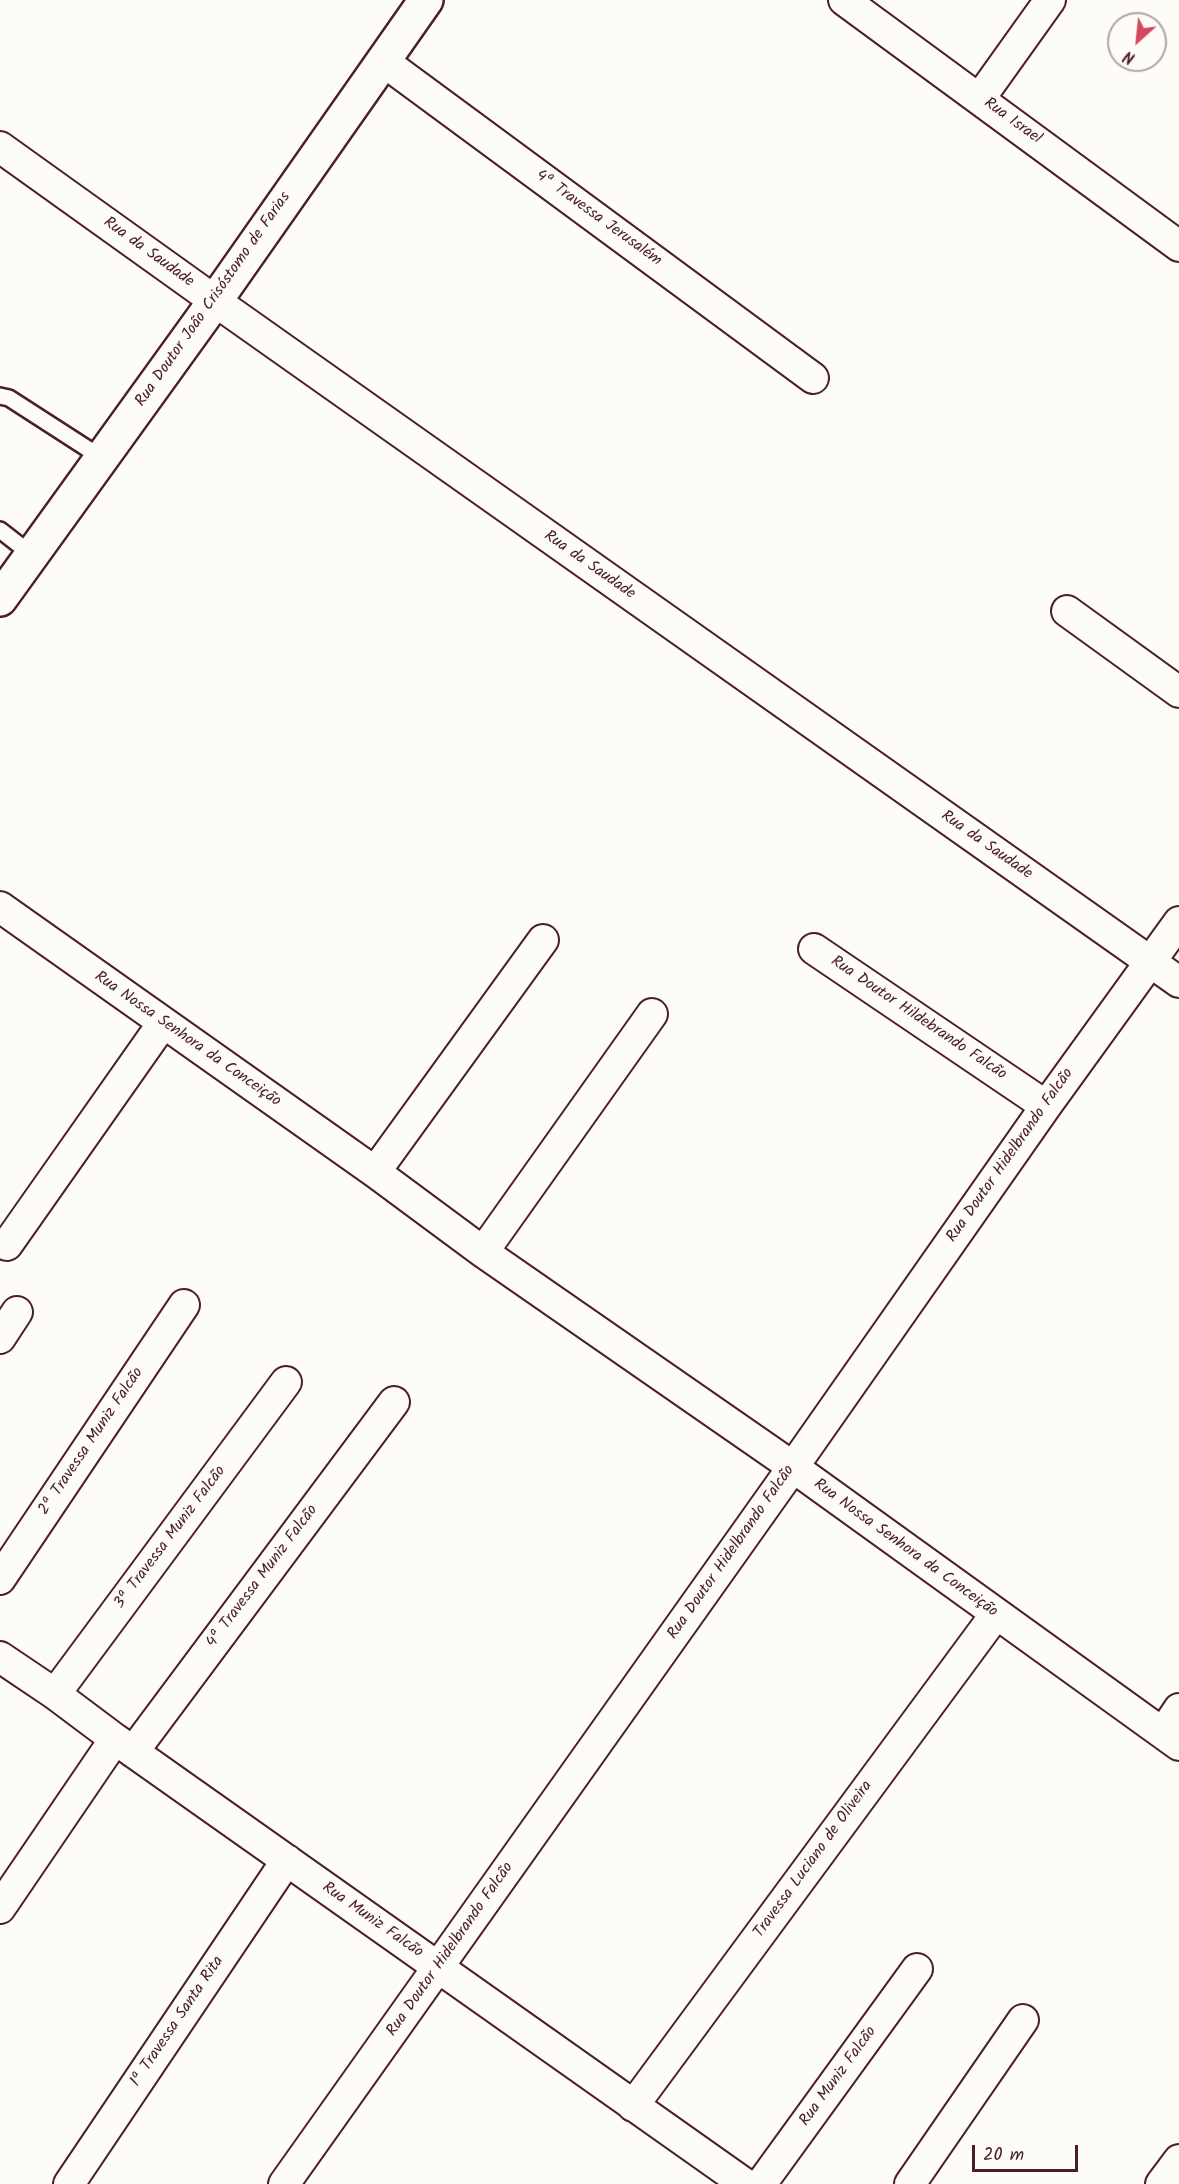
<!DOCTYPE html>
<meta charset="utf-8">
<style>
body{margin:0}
#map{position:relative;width:1179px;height:2184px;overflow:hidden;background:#fdfcf7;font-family:Kalam,sans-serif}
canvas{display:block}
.north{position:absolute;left:1107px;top:12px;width:60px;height:60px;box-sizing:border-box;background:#fdfcf7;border:2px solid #b5a4a5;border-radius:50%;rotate:207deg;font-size:16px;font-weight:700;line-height:24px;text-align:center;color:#4a1f2b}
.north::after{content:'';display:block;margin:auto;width:21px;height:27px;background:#d1495b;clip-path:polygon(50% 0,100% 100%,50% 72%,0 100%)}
.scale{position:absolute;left:972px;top:2145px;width:106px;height:27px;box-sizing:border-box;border:3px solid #4a1f2b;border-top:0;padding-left:8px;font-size:18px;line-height:21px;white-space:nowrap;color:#4a1f2b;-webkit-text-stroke:4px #fdfcf7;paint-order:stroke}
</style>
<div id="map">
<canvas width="1179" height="2184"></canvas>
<div class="north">N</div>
<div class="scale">20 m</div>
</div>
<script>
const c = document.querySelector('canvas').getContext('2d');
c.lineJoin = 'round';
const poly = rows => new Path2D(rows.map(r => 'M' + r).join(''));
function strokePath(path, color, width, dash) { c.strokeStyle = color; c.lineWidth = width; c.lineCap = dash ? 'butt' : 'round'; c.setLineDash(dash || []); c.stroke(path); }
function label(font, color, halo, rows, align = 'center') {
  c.font = font + ' Kalam,sans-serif'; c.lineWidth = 6; c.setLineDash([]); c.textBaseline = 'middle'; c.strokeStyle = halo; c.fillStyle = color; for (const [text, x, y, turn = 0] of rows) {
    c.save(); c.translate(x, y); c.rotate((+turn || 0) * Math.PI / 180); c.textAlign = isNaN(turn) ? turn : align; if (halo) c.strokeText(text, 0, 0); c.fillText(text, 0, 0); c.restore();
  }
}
const lane = poly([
 [0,396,9,398,102,458],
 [0,530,32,555]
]);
const street = poly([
 [844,0,1179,246],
 [383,61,813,378],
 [980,98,1050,0],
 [0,147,215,301,1179,982],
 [1067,611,1179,692],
 [0,907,375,1172,483,1252,793,1467,1179,1745],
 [814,949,1046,1106],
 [375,1172,543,940],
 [7,1245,163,1023],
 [483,1252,652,1014],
 [0,1338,17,1312],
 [0,1579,184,1305],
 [0,1657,55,1694,115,1739,745,2184],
 [55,1694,286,1382],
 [1163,1733,1179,1709],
 [133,1752,394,1402],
 [0,1908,115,1739],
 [633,2106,996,1614],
 [69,2184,287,1860],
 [284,2184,793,1467,1046,1106,1179,922],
 [761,2184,917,1969],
 [910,2184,1023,2020],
 [1161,2184,1179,2160]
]);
const secondary = poly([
 [0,599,215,301,426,0]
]);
const streetNames = [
 ["Rua Israel",1012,122,36],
 ["4ª Travessa Jerusalém",598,219,36],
 ["Rua da Saudade",148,253,36],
 ["Rua Doutor João Crisóstomo de Farias",214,300,-55],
 ["Rua da Saudade",589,566,35],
 ["Rua da Saudade",986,846,35],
 ["Rua Doutor Hildebrando Falcão",918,1019,34],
 ["Rua Nossa Senhora da Conceição",187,1040,35],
 ["Rua Doutor Hidelbrando Falcão",1011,1156,-55],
 ["2ª Travessa Muniz Falcão",92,1442,-56],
 ["3ª Travessa Muniz Falcão",171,1538,-53],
 ["Rua Nossa Senhora da Conceição",905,1549,36],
 ["Rua Doutor Hidelbrando Falcão",732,1553,-55],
 ["4ª Travessa Muniz Falcão",263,1577,-53],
 ["Travessa Luciano de Oliveira",814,1860,-54],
 ["Rua Muniz Falcão",372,1921,35],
 ["Rua Doutor Hidelbrando Falcão",451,1950,-55],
 ["1ª Travessa Santa Rita",178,2022,-56],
 ["Rua Muniz Falcão",839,2077,-54]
];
strokePath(lane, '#4a1f2b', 20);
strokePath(street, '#4a1f2b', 34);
strokePath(secondary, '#4a1f2b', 38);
strokePath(lane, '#fdfcf7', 15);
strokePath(street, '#fdfcf7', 30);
strokePath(secondary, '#fdfcf7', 33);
label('16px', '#4a1f2b', '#fdfcf7', streetNames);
</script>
